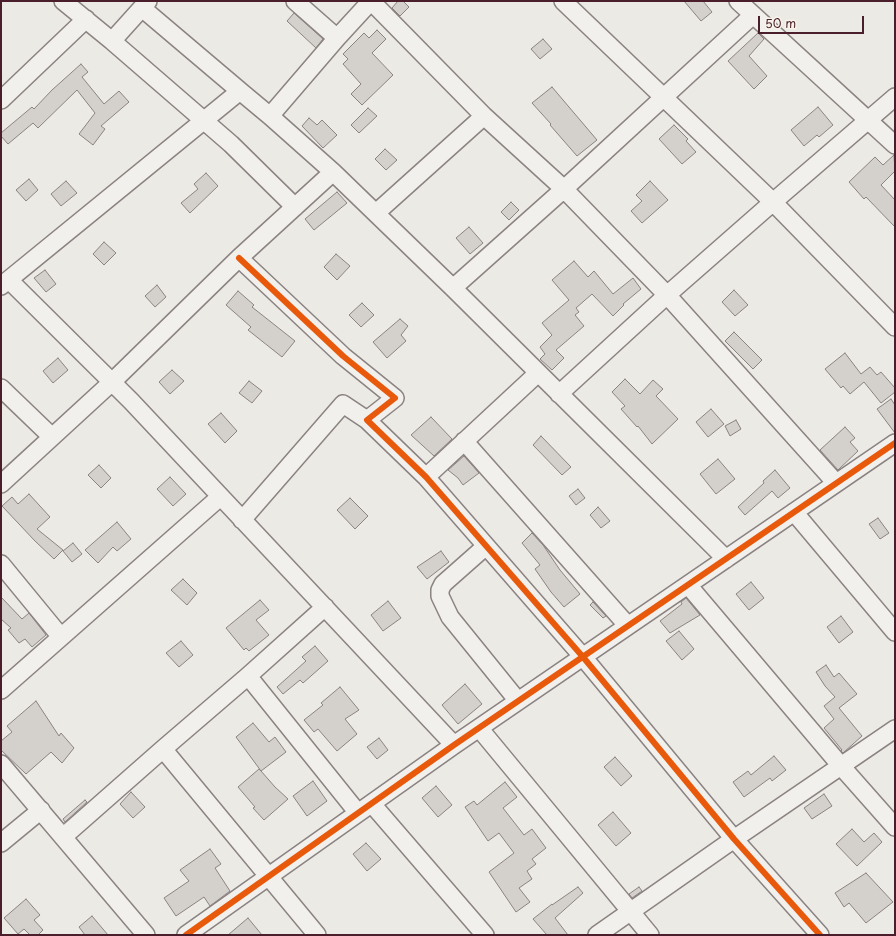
<!DOCTYPE html>
<style>
body{margin:0}
#map{position:relative;width:896px;height:936px;overflow:hidden;background:#eceae4;font-family:"Playpen Sans",sans-serif}
canvas{display:block}
.frame{position:absolute;inset:0;border:2px solid #4a1f2b;pointer-events:none}
.scale{position:absolute;left:758px;top:16px;width:106px;height:18px;box-sizing:border-box;border:2px solid #4a1f2b;border-top:0;padding-left:5px;font-size:12px;line-height:14px;white-space:nowrap;color:#4a1f2b;-webkit-text-stroke:3px #f7f3e8;paint-order:stroke}
</style>
<div id="map">
<canvas width="896" height="936"></canvas>
<div class="frame"></div>
<div class="scale">50 m</div>
</div>
<script>
const c = document.querySelector('canvas').getContext('2d');
c.lineJoin = 'round';
function fill(path, color) { c.fillStyle = color; c.fill(path, 'evenodd'); }
const poly = rows => new Path2D(rows.map(r => 'M' + r).join(''));
function strokePath(path, color, width, dash) { c.strokeStyle = color; c.lineWidth = width; c.lineCap = dash ? 'butt' : 'round'; c.setLineDash(dash || []); c.stroke(path); }
const building = poly([
 [398,1,403,1,409,7,400,16,392,8,398,1],
 [684,1,703,1,712,12,701,21,684,1],
 [294,13,323,39,316,48,287,21,294,13],
 [377,30,386,39,372,53,393,75,362,105,351,94,361,84,343,64,348,59,343,54,364,33,369,38,377,30],
 [758,33,764,39,749,56,767,76,754,89,728,61,758,33],
 [543,39,552,49,540,59,531,49,543,39],
 [81,64,88,72,82,77,104,104,119,91,129,102,101,126,105,129,93,145,79,134,95,113,77,90,38,128,33,123,8,144,1,136,1,133,32,107,34,109,52,90,81,64],
 [552,87,597,140,577,156,550,125,551,124,532,103,552,87],
 [818,107,833,125,819,137,817,135,804,146,791,130,818,107],
 [368,108,377,116,359,133,351,125,368,108],
 [309,118,317,125,322,120,337,135,323,148,302,126,309,118],
 [674,125,688,139,686,141,696,152,682,164,659,139,674,125],
 [385,149,397,160,386,170,375,159,385,149],
 [894,155,895,171,881,185,895,200,895,227,866,197,864,199,849,182,875,157,883,165,894,155],
 [206,173,218,186,190,213,181,203,198,189,194,184,206,173],
 [29,179,38,190,26,201,16,190,29,179],
 [66,181,77,193,61,206,51,194,66,181],
 [650,181,668,200,642,223,631,211,642,201,636,195,650,181],
 [337,192,347,203,314,230,305,219,337,192],
 [511,202,519,210,509,220,501,212,511,202],
 [469,227,483,243,470,254,456,238,469,227],
 [104,242,116,253,104,265,93,254,104,242],
 [336,254,350,266,337,280,324,267,336,254],
 [574,261,588,277,594,271,613,294,633,278,641,289,623,304,624,305,613,316,592,294,576,308,579,312,575,315,584,326,556,350,564,358,552,370,540,359,545,354,540,347,552,335,542,323,569,300,552,280,574,261],
 [45,270,56,284,46,292,34,278,45,270],
 [157,285,166,297,155,307,145,296,157,285],
 [734,290,748,305,735,316,722,302,734,290],
 [238,291,254,305,252,307,295,341,282,357,248,330,251,327,226,305,238,291],
 [362,303,374,315,361,327,349,315,362,303],
 [400,319,408,326,401,335,406,341,387,358,373,342,400,319],
 [734,332,762,360,753,369,725,341,734,332],
 [845,353,861,374,870,367,877,375,881,372,895,388,895,392,881,403,864,382,850,394,843,386,841,388,825,369,845,353],
 [58,358,68,370,53,383,43,371,58,358],
 [172,370,184,381,170,394,159,382,172,370],
 [625,379,640,394,653,380,663,389,656,396,678,419,652,444,638,426,637,427,621,409,625,406,612,392,625,379],
 [249,381,262,391,252,403,239,393,249,381],
 [891,399,895,405,895,433,877,409,891,399],
 [711,409,724,424,708,437,696,422,711,409],
 [221,413,237,431,225,443,208,424,221,413],
 [431,417,452,439,434,456,411,435,431,417],
 [736,420,741,429,730,436,725,426,736,420],
 [845,427,855,438,850,442,858,451,838,470,820,450,845,427],
 [541,436,571,467,562,475,533,445,541,436],
 [464,456,479,473,463,485,458,478,448,470,464,456],
 [718,459,735,479,716,494,700,474,718,459],
 [99,465,111,478,101,488,88,475,99,465],
 [775,470,790,488,778,498,772,491,745,515,738,507,764,483,763,481,775,470],
 [170,477,186,494,173,506,157,489,170,477],
 [578,489,585,498,576,505,569,496,578,489],
 [29,494,50,517,37,529,63,550,54,559,35,541,2,506,12,497,18,504,29,494],
 [350,498,368,516,355,529,337,510,350,498],
 [598,507,610,521,601,528,590,515,598,507],
 [878,518,889,533,880,539,869,524,878,518],
 [117,522,131,539,117,551,113,547,98,563,85,550,117,522],
 [532,533,543,545,560,570,580,594,564,607,551,592,535,569,540,565,522,543,532,533],
 [73,543,82,554,72,562,63,551,73,543],
 [441,551,449,562,427,579,417,567,441,551],
 [183,579,197,593,187,605,171,590,183,579],
 [751,582,764,598,749,610,736,594,751,582],
 [1,597,22,619,29,613,46,635,32,647,25,639,19,643,8,630,11,628,1,619,1,597],
 [686,598,700,615,670,633,660,621,682,604,681,602,686,598],
 [260,600,269,610,256,620,269,635,249,651,246,648,244,650,226,628,260,600],
 [388,601,401,618,383,631,371,615,388,601],
 [593,602,606,616,603,618,590,605,593,602],
 [841,616,853,632,839,643,827,627,841,616],
 [679,631,694,649,682,660,666,641,679,631],
 [181,641,193,655,179,667,166,653,181,641],
 [315,646,328,661,303,683,300,680,283,694,277,687,306,661,302,657,315,646],
 [826,665,834,677,839,673,857,694,839,708,862,736,843,753,841,751,842,750,824,728,834,719,824,706,835,697,825,686,816,672,826,665],
 [465,684,482,704,458,724,442,705,465,684],
 [340,687,359,710,345,719,357,734,337,751,318,729,314,732,304,720,323,705,321,703,340,687],
 [36,701,59,736,61,733,74,748,62,763,51,752,26,774,1,750,1,741,12,732,7,726,36,701],
 [253,723,269,742,275,737,286,752,261,771,275,787,288,799,264,820,253,808,255,807,238,787,259,769,261,771,236,737,253,723],
 [379,738,388,750,377,759,367,747,379,738],
 [774,756,786,770,772,781,770,778,744,797,733,782,748,771,751,775,774,756],
 [615,757,632,776,621,786,604,767,615,757],
 [313,781,327,801,307,816,293,796,313,781],
 [505,782,517,797,503,808,524,835,532,829,546,848,532,859,536,864,527,871,532,879,519,888,530,902,516,912,489,872,514,853,499,833,488,841,465,807,474,801,477,805,505,782],
 [436,786,452,805,438,817,422,798,436,786],
 [131,792,145,807,133,818,120,804,131,792],
 [824,794,832,806,812,819,804,808,824,794],
 [85,800,87,802,65,822,63,819,85,800],
 [613,812,631,833,616,846,598,825,613,812],
 [852,829,864,842,874,833,882,842,857,866,836,844,852,829],
 [366,843,381,859,367,871,353,854,366,843],
 [210,849,221,864,215,868,230,891,210,906,204,897,176,916,164,898,189,881,180,870,210,849],
 [866,873,893,902,866,923,849,903,844,907,835,893,866,873],
 [578,887,583,893,555,918,568,935,547,935,533,919,552,904,552,905,578,887],
 [639,887,642,891,632,898,629,894,639,887],
 [26,899,40,915,34,920,43,930,38,935,30,935,24,929,18,934,4,918,26,899],
 [92,916,108,935,85,935,79,927,92,916],
 [248,918,262,935,228,935,248,918]
]);
const minor = poly([
 [63,1,112,41,231,144,295,207],
 [295,1,337,38],
 [371,1,337,38,270,116,333,172,453,288,726,559],
 [371,1,484,116,564,189,667,295,836,483],
 [563,1,773,202,895,327],
 [738,1,895,145],
 [142,8,240,91],
 [112,41,148,1],
 [1,100,86,19],
 [376,213,484,116],
 [239,258,343,356,395,398,367,420,426,477,583,657,734,839,820,935],
 [9,280,131,401,454,745],
 [1,286,240,91,270,116],
 [453,288,564,189,753,15],
 [1,388,52,437],
 [559,394,667,295,773,202,895,97],
 [464,441,628,626],
 [426,477,538,373],
 [1,484,112,382,239,258,333,172],
 [794,512,895,632],
 [242,520,343,404,367,420],
 [486,546,443,584,440,590,440,596,450,617,518,701],
 [1,564,61,637],
 [688,585,841,766,895,827],
 [248,676,358,813],
 [1,690,220,497],
 [479,728,650,935],
 [163,749,317,935],
 [1,764,146,935],
 [372,804,485,935],
 [63,837,163,749,248,676,325,607],
 [1,843,41,810],
 [186,935,454,745,895,443],
 [597,935,734,839,895,729]
]);
const cycleway = poly([
 [239,258,343,356,395,398,367,420,426,477,583,657,734,839,820,935],
 [186,935,454,745,895,443]
]);
fill(building, '#d4d0cc');
strokePath(building, '#8b8282', 1);
strokePath(minor, '#8b8282', 20);
strokePath(minor, '#f1f0ec', 17);
strokePath(cycleway, '#e8590c', 6);
</script>
